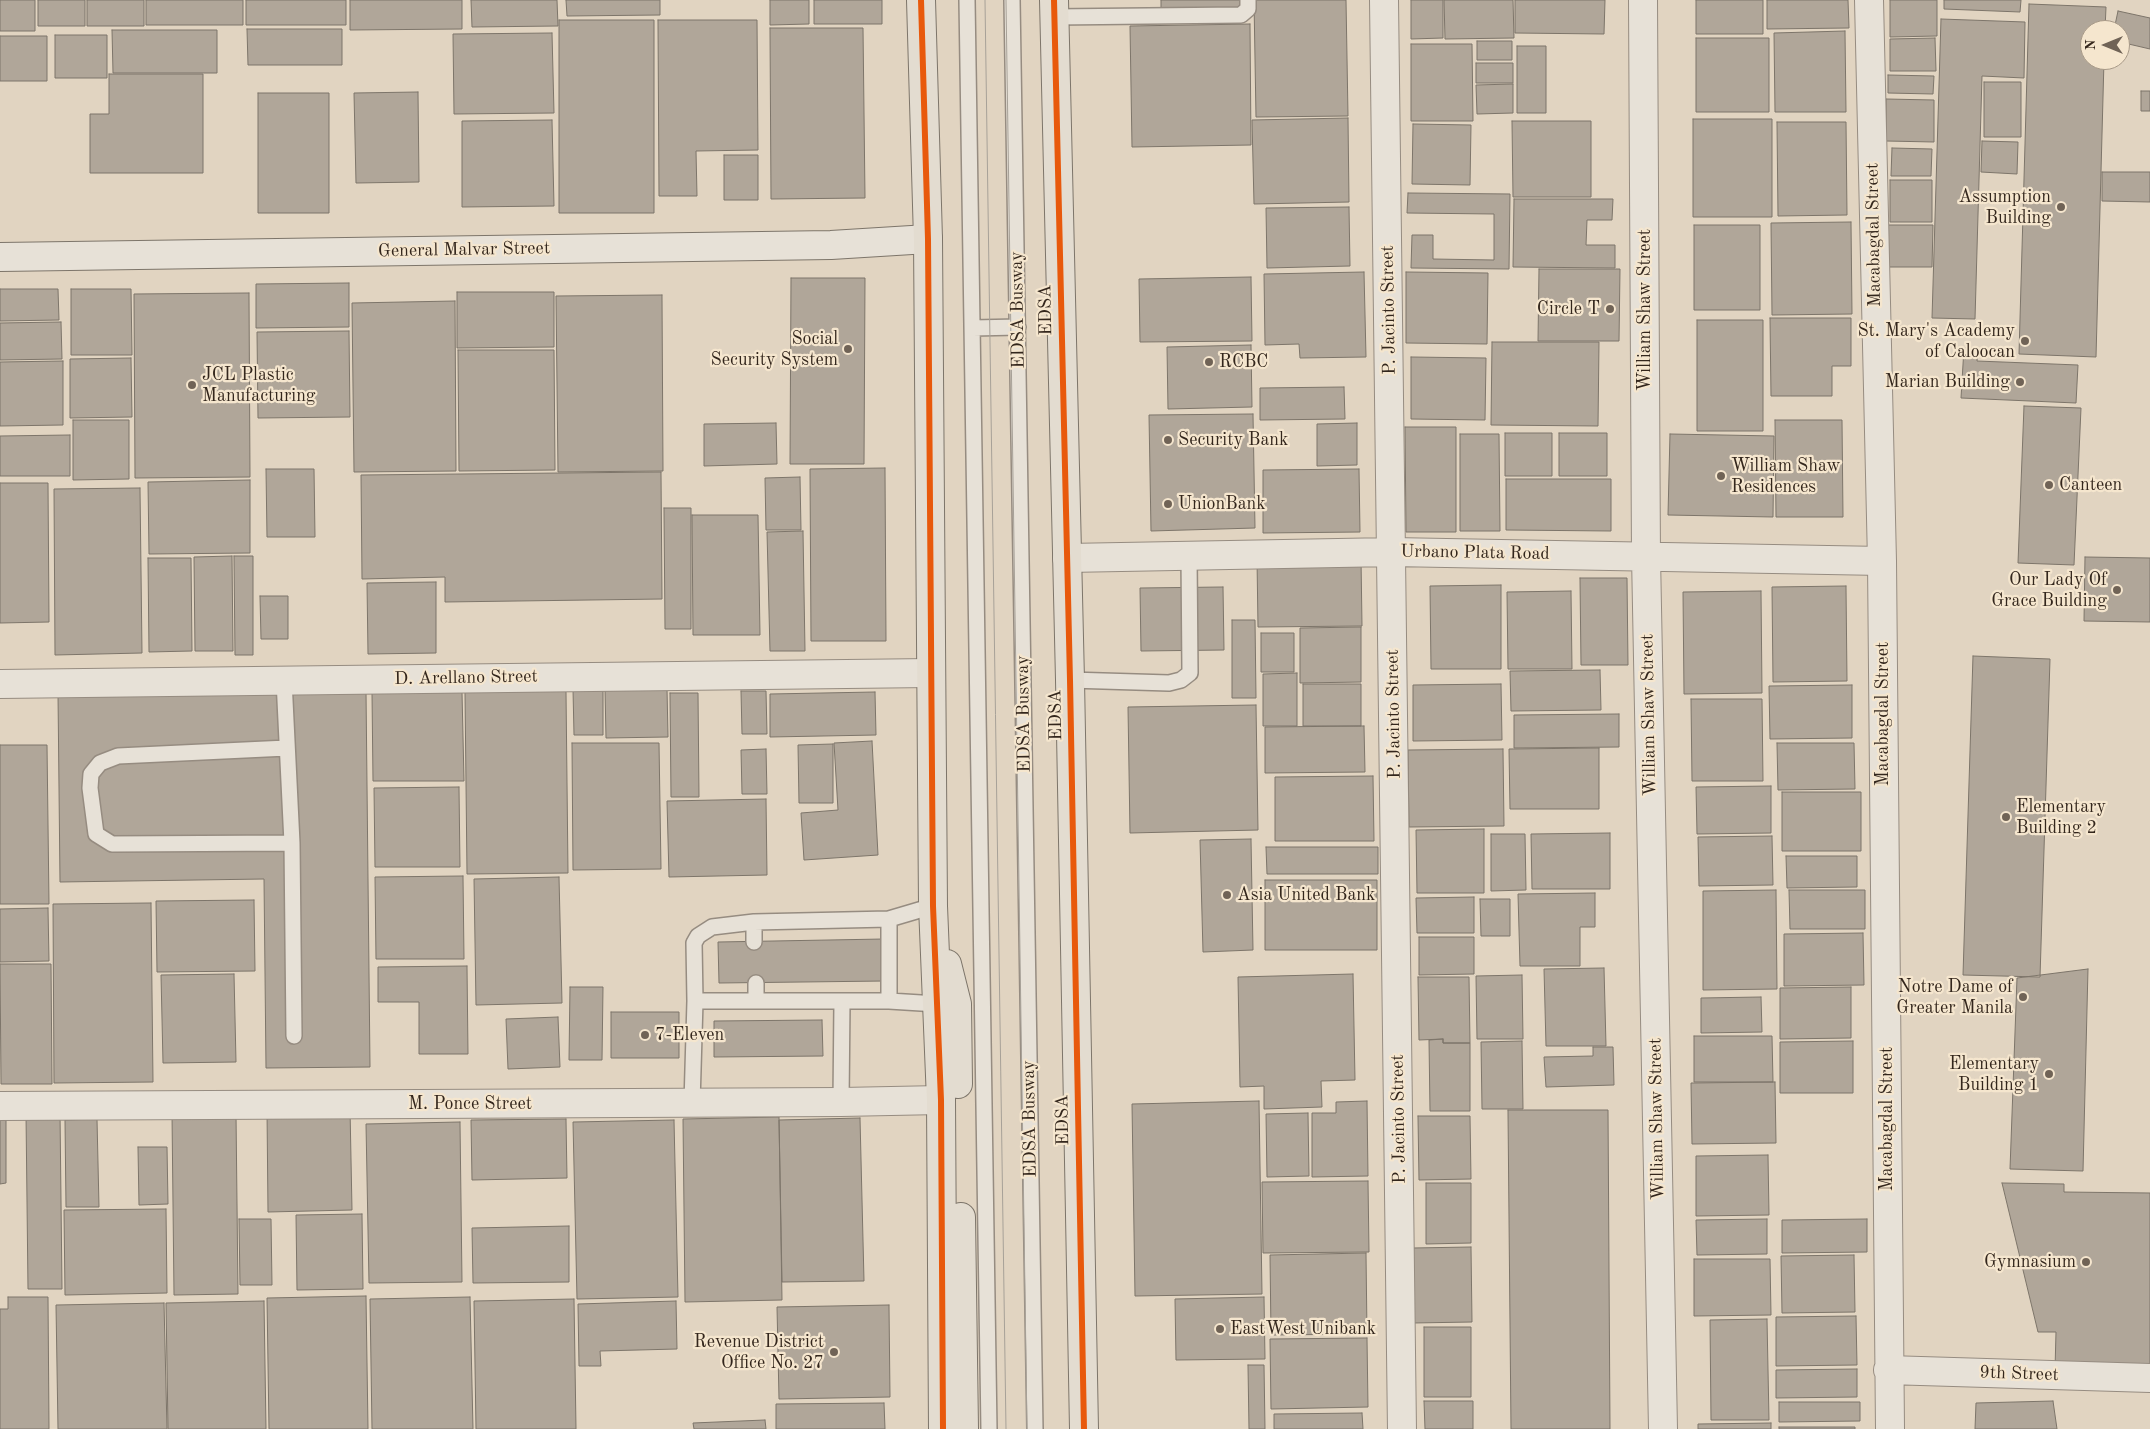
<!DOCTYPE html>
<style>
body{margin:0}
#map{position:relative;width:2150px;height:1429px;overflow:hidden;background:#e1d4c1;font-family:"Old Standard TT",serif}
canvas{display:block}
.north{position:absolute;left:2080px;top:20px;width:50px;height:50px;box-sizing:border-box;background:#f5e6ce;border:1px solid #a79987;border-radius:50%;rotate:270deg;font-size:14px;font-weight:700;line-height:20px;text-align:center;color:#33261c}
.north::after{content:'';display:block;margin:auto;width:18px;height:22px;background:#706356;clip-path:polygon(50% 0,100% 100%,50% 72%,0 100%)}
</style>
<div id="map">
<canvas width="2150" height="1429"></canvas>
<div class="north">N</div>
</div>
<script>
const c = document.querySelector('canvas').getContext('2d');
c.lineJoin = 'round';
function fill(path, color) { c.fillStyle = color; c.fill(path, 'evenodd'); }
const poly = rows => new Path2D(rows.map(r => 'M' + r).join(''));
function strokePath(path, color, width, dash) { c.strokeStyle = color; c.lineWidth = width; c.lineCap = dash ? 'butt' : 'round'; c.setLineDash(dash || []); c.stroke(path); }
function label(font, color, halo, rows, align = 'center') {
  c.font = font + ' "Old Standard TT",serif'; c.lineWidth = 4.5; c.setLineDash([]); c.textBaseline = 'middle'; c.strokeStyle = halo; c.fillStyle = color; for (const [text, x, y, turn = 0] of rows) {
    c.save(); c.translate(x, y); c.rotate((+turn || 0) * Math.PI / 180); c.textAlign = isNaN(turn) ? turn : align; if (halo) c.strokeText(text, 0, 0); c.fillText(text, 0, 0); c.restore();
  }
}
const building = poly([
 [0,0,35,0,35,31,0,31,0,0],
 [38,0,85,0,85,26,38,26,38,0],
 [87,0,144,0,144,26,87,26,87,0],
 [146,0,243,0,243,25,146,25,146,0],
 [246,0,346,0,346,25,246,25,246,0],
 [350,0,462,0,462,29,350,30,350,0],
 [471,0,557,0,558,26,472,27,471,0],
 [566,0,660,0,660,15,567,16,566,0],
 [770,0,809,0,809,24,770,25,770,0],
 [814,0,882,0,882,24,814,24,814,0],
 [1161,0,1244,0,1245,9,1161,11,1161,0],
 [1254,0,1346,0,1348,116,1256,117,1254,0],
 [1411,0,1443,0,1443,38,1411,39,1411,0],
 [1444,0,1513,0,1514,38,1445,39,1444,0],
 [1515,0,1605,0,1604,34,1515,33,1515,0],
 [1696,0,1763,0,1763,34,1696,34,1696,0],
 [1767,0,1848,0,1849,28,1767,29,1767,0],
 [1890,0,1937,0,1937,36,1890,37,1890,0],
 [1944,0,2021,0,2020,12,1944,9,1944,0],
 [2029,4,2106,7,2105,30,2090,30,2090,60,2104,60,2096,357,2019,354,2029,4],
 [2118,11,2150,18,2150,49,2120,42,2120,30,2114,30,2118,11],
 [1941,19,2025,22,2024,78,1982,76,1975,319,1932,318,1941,19],
 [559,20,654,20,654,213,559,213,559,20],
 [658,20,757,20,758,150,696,151,697,196,659,196,658,20],
 [1250,24,1251,145,1132,147,1130,26,1250,24],
 [770,28,863,28,865,198,771,199,770,28],
 [247,29,342,29,342,65,248,65,247,29],
 [112,30,217,30,217,73,113,73,112,30],
 [1845,31,1846,112,1775,112,1774,33,1845,31],
 [552,33,554,113,454,114,453,34,552,33],
 [55,35,107,35,107,78,55,78,55,35],
 [0,36,47,36,47,81,0,81,0,36],
 [1696,38,1769,38,1769,112,1696,112,1696,38],
 [1935,38,1936,71,1890,71,1890,39,1935,38],
 [1477,41,1512,41,1512,60,1477,60,1477,41],
 [1411,44,1472,44,1473,121,1411,121,1411,44],
 [1517,46,1546,46,1546,113,1517,113,1517,46],
 [1476,63,1513,63,1513,83,1476,83,1476,63],
 [109,74,203,74,203,173,90,173,90,114,109,114,109,74],
 [1888,75,1934,76,1933,94,1888,93,1888,75],
 [1984,82,2021,82,2021,137,1984,137,1984,82],
 [1513,84,1513,113,1477,114,1476,85,1513,84],
 [2141,91,2150,91,2150,111,2141,111,2141,91],
 [418,92,419,182,356,183,354,93,418,92],
 [258,93,329,93,329,213,258,213,258,93],
 [1886,99,1934,100,1934,142,1886,141,1886,99],
 [1348,118,1349,202,1254,204,1252,120,1348,118],
 [1693,119,1772,119,1772,217,1693,217,1693,119],
 [552,120,554,206,462,207,462,121,552,120],
 [1512,121,1591,121,1591,197,1513,197,1512,121],
 [1777,122,1846,122,1847,215,1778,216,1777,122],
 [1413,124,1471,125,1470,185,1412,184,1413,124],
 [1982,141,2018,142,2017,174,1981,172,1982,141],
 [1892,148,1932,149,1931,176,1891,176,1892,148],
 [724,155,758,155,758,200,724,200,724,155],
 [2102,172,2150,172,2150,202,2102,201,2102,172],
 [1890,180,1932,180,1932,222,1890,222,1890,180],
 [1408,193,1510,194,1509,269,1411,268,1412,235,1433,235,1433,259,1494,260,1494,214,1407,213,1408,193],
 [1514,199,1613,199,1612,220,1587,220,1586,245,1615,245,1615,268,1513,267,1514,199],
 [1349,207,1350,266,1267,268,1266,208,1349,207],
 [1851,222,1852,314,1772,315,1771,223,1851,222],
 [1694,225,1760,225,1760,310,1694,310,1694,225],
 [1887,225,1933,225,1932,267,1887,267,1887,225],
 [1539,269,1620,269,1619,341,1538,341,1539,269],
 [1364,272,1366,357,1300,358,1299,344,1265,345,1264,274,1364,272],
 [1406,272,1488,273,1487,344,1406,343,1406,272],
 [1251,277,1252,341,1140,342,1139,279,1251,277],
 [791,278,865,278,864,464,790,464,791,278],
 [349,283,349,327,256,328,256,284,349,283],
 [0,289,58,289,59,320,0,321,0,289],
 [71,289,131,289,132,355,71,355,71,289],
 [457,292,554,292,554,347,457,348,457,292],
 [249,293,250,477,135,478,134,294,249,293],
 [662,295,663,471,558,472,556,296,662,295],
 [455,301,456,471,354,472,352,303,455,301],
 [1770,318,1851,318,1851,366,1832,366,1832,396,1771,396,1770,318],
 [1697,320,1763,320,1763,431,1697,431,1697,320],
 [61,322,62,359,0,360,0,323,61,322],
 [349,331,350,417,258,418,257,332,349,331],
 [1492,342,1599,342,1598,426,1491,425,1492,342],
 [1251,345,1252,407,1168,409,1167,347,1251,345],
 [1964,348,1978,348,1977,361,2078,365,2076,403,1961,398,1964,348],
 [458,350,554,350,555,470,459,471,458,350],
 [1411,357,1486,358,1485,420,1411,419,1411,357],
 [131,358,132,417,70,418,70,359,131,358],
 [63,361,63,425,0,426,0,362,63,361],
 [1344,387,1345,419,1260,420,1260,388,1344,387],
 [2024,406,2081,408,2074,565,2018,563,2024,406],
 [1253,414,1255,528,1151,531,1149,415,1253,414],
 [73,420,129,420,129,479,73,480,73,420],
 [1775,420,1842,420,1843,517,1776,517,1775,420],
 [776,423,777,464,704,466,704,424,776,423],
 [1357,423,1357,465,1317,466,1317,424,1357,423],
 [1405,427,1456,427,1456,532,1406,532,1405,427],
 [1505,433,1552,433,1552,476,1505,476,1505,433],
 [1559,433,1607,433,1607,476,1559,476,1559,433],
 [1460,434,1499,434,1500,531,1460,531,1460,434],
 [1670,434,1774,436,1773,517,1668,515,1670,434],
 [70,435,70,476,0,476,0,436,70,435],
 [885,468,886,641,811,641,810,469,885,468],
 [266,469,314,469,315,537,267,537,266,469],
 [1359,469,1360,532,1263,533,1263,470,1359,469],
 [661,472,662,599,445,602,445,577,362,579,361,475,661,472],
 [800,477,801,530,766,530,765,478,800,477],
 [1506,479,1611,479,1611,531,1506,530,1506,479],
 [250,480,250,553,149,554,148,482,250,480],
 [0,483,48,483,49,622,0,623,0,483],
 [140,488,142,653,55,655,54,489,140,488],
 [664,508,691,508,691,629,665,629,664,508],
 [692,515,758,515,760,635,693,635,692,515],
 [803,531,805,651,770,651,767,532,803,531],
 [232,556,233,651,195,651,194,557,232,556],
 [234,556,253,556,253,655,235,655,234,556],
 [2085,557,2150,558,2150,622,2084,621,2085,557],
 [148,558,191,558,192,651,149,652,148,558],
 [1361,558,1362,626,1258,627,1257,559,1361,558],
 [1580,578,1627,578,1628,665,1581,665,1580,578],
 [436,582,436,653,368,654,367,583,436,582],
 [1501,585,1501,669,1431,669,1430,586,1501,585],
 [1846,586,1847,681,1773,682,1772,587,1846,586],
 [1223,587,1224,650,1141,651,1140,588,1223,587],
 [1571,591,1572,669,1508,669,1507,592,1571,591],
 [1761,591,1762,693,1684,694,1683,592,1761,591],
 [260,596,288,596,288,639,261,639,260,596],
 [1232,620,1255,620,1256,698,1232,698,1232,620],
 [1361,627,1361,682,1300,683,1300,628,1361,627],
 [1261,633,1294,633,1294,672,1261,672,1261,633],
 [1973,656,2050,659,2040,977,1963,975,1973,656],
 [1600,670,1601,710,1511,711,1510,671,1600,670],
 [1297,673,1297,726,1263,726,1263,674,1297,673],
 [1303,684,1361,684,1361,726,1303,726,1303,684],
 [1501,684,1502,740,1413,741,1413,685,1501,684],
 [1852,685,1852,738,1770,739,1769,686,1852,685],
 [667,688,668,737,606,738,605,689,667,688],
 [573,689,603,689,603,735,574,735,573,689],
 [366,690,370,1067,266,1068,264,879,60,882,58,694,366,690],
 [566,691,568,873,467,874,465,692,566,691],
 [741,691,766,691,767,734,742,734,741,691],
 [462,692,464,781,373,781,372,693,462,692],
 [875,692,876,735,770,737,770,694,875,692],
 [670,693,698,693,699,797,671,797,670,693],
 [1691,699,1762,699,1763,781,1692,781,1691,699],
 [1256,705,1258,830,1130,833,1128,707,1256,705],
 [1619,714,1619,747,1514,748,1514,715,1619,714],
 [1364,726,1365,772,1265,773,1265,727,1364,726],
 [872,741,878,855,804,860,801,813,838,810,834,743,872,741],
 [572,743,659,743,661,869,573,870,572,743],
 [1777,743,1854,743,1855,789,1778,790,1777,743],
 [833,744,833,803,799,803,798,745,833,744],
 [0,745,47,745,49,904,0,904,0,745],
 [1599,748,1599,809,1510,809,1509,749,1599,748],
 [766,749,767,794,742,794,741,750,766,749],
 [1503,749,1504,826,1409,827,1408,750,1503,749],
 [1373,776,1374,841,1275,841,1275,777,1373,776],
 [1771,786,1771,833,1697,834,1696,787,1771,786],
 [459,787,460,867,375,867,374,788,459,787],
 [1782,792,1861,792,1861,851,1782,851,1782,792],
 [766,799,767,875,669,877,667,801,766,799],
 [1484,829,1484,893,1417,893,1416,830,1484,829],
 [1610,833,1610,889,1532,889,1531,834,1610,833],
 [1491,834,1525,834,1526,890,1491,891,1491,834],
 [1772,836,1773,885,1699,886,1698,837,1772,836],
 [1251,839,1253,950,1203,952,1200,840,1251,839],
 [1266,847,1378,847,1378,874,1267,874,1266,847],
 [1786,856,1857,856,1857,887,1787,888,1786,856],
 [463,876,464,959,376,959,375,877,463,876],
 [559,877,562,1003,476,1005,474,879,559,877],
 [1265,880,1377,880,1377,950,1265,950,1265,880],
 [1776,890,1777,989,1703,990,1703,891,1776,890],
 [1789,890,1865,890,1865,929,1790,929,1789,890],
 [1595,893,1595,927,1580,927,1580,966,1520,966,1518,894,1595,893],
 [1474,897,1474,933,1417,933,1416,898,1474,897],
 [1480,899,1510,899,1510,936,1481,936,1480,899],
 [254,900,255,971,157,972,156,901,254,900],
 [151,903,153,1082,54,1083,53,904,151,903],
 [48,908,49,961,0,962,0,909,48,908],
 [1863,933,1864,985,1784,986,1784,934,1863,933],
 [1419,937,1474,937,1474,974,1419,975,1419,937],
 [884,939,885,981,719,983,718,942,884,939],
 [0,964,51,964,52,1084,1,1084,0,964],
 [467,966,468,1054,419,1054,419,1002,378,1002,378,967,467,966],
 [1604,968,1606,1046,1546,1046,1544,969,1604,968],
 [2088,969,2083,1171,2010,1169,2017,978,2088,969],
 [234,974,236,1062,163,1063,161,975,234,974],
 [1353,974,1355,1080,1321,1081,1322,1107,1264,1109,1264,1086,1240,1087,1238,977,1353,974],
 [1522,975,1523,1039,1477,1039,1476,976,1522,975],
 [1418,977,1469,977,1470,1043,1443,1043,1443,1039,1419,1040,1418,977],
 [570,987,603,987,602,1060,569,1060,570,987],
 [1851,987,1851,1038,1780,1039,1780,988,1851,987],
 [1761,997,1762,1032,1701,1033,1701,998,1761,997],
 [611,1012,679,1012,679,1058,611,1058,611,1012],
 [558,1017,560,1067,508,1069,506,1019,558,1017],
 [822,1020,823,1056,714,1057,714,1021,822,1020],
 [1694,1036,1772,1036,1773,1082,1694,1082,1694,1036],
 [1443,1039,1443,1043,1470,1043,1470,1111,1430,1111,1429,1040,1443,1039],
 [1522,1041,1523,1109,1482,1109,1481,1042,1522,1041],
 [1853,1041,1853,1093,1780,1093,1780,1042,1853,1041],
 [1593,1047,1613,1047,1614,1085,1546,1087,1544,1057,1593,1056,1593,1047],
 [1775,1082,1776,1143,1692,1144,1691,1083,1775,1082],
 [1259,1101,1262,1294,1135,1296,1132,1104,1259,1101],
 [1367,1101,1368,1176,1312,1177,1312,1113,1336,1113,1336,1102,1367,1101],
 [350,1108,352,1210,268,1212,267,1110,350,1108],
 [1508,1110,1608,1110,1610,1429,1511,1429,1508,1110],
 [26,1113,60,1113,62,1289,28,1289,26,1113],
 [236,1113,238,1294,174,1295,172,1114,236,1113],
 [1308,1113,1309,1176,1267,1177,1266,1114,1308,1113],
 [1418,1116,1470,1116,1471,1179,1419,1180,1418,1116],
 [0,1117,6,1117,6,1183,0,1184,0,1117],
 [779,1117,782,1300,685,1302,683,1119,779,1117],
 [860,1118,864,1281,782,1282,779,1120,860,1118],
 [97,1119,99,1207,66,1207,65,1120,97,1119],
 [566,1119,567,1178,472,1180,471,1120,566,1119],
 [674,1120,678,1297,577,1299,573,1122,674,1120],
 [460,1122,462,1282,369,1283,366,1124,460,1122],
 [138,1147,167,1147,168,1204,139,1205,138,1147],
 [1768,1155,1769,1215,1696,1216,1696,1156,1768,1155],
 [1368,1181,1369,1252,1263,1253,1262,1182,1368,1181],
 [1426,1183,1471,1183,1471,1243,1426,1244,1426,1183],
 [2002,1183,2064,1184,2064,1192,2150,1193,2150,1371,2055,1370,2056,1332,2038,1332,2002,1183],
 [166,1209,167,1293,65,1295,64,1210,166,1209],
 [362,1214,363,1289,297,1290,296,1215,362,1214],
 [239,1219,271,1219,272,1285,240,1285,239,1219],
 [1767,1219,1767,1254,1697,1255,1696,1220,1767,1219],
 [1867,1219,1867,1252,1782,1253,1782,1220,1867,1219],
 [569,1226,569,1282,473,1283,472,1228,569,1226],
 [1471,1247,1472,1322,1413,1323,1413,1248,1471,1247],
 [1366,1253,1367,1334,1271,1335,1270,1255,1366,1253],
 [1854,1255,1855,1312,1782,1313,1781,1256,1854,1255],
 [1694,1259,1770,1259,1771,1315,1694,1316,1694,1259],
 [366,1296,368,1429,269,1429,267,1298,366,1296],
 [8,1297,48,1297,49,1429,0,1429,0,1309,8,1309,8,1297],
 [470,1297,473,1429,372,1429,370,1299,470,1297],
 [1264,1297,1265,1359,1176,1360,1175,1299,1264,1297],
 [574,1299,576,1429,476,1429,474,1301,574,1299],
 [264,1301,266,1429,168,1429,166,1303,264,1301],
 [676,1301,677,1349,600,1351,601,1366,579,1366,578,1304,676,1301],
 [164,1303,167,1429,58,1429,56,1305,164,1303],
 [889,1305,890,1397,779,1399,777,1307,889,1305],
 [1856,1316,1857,1365,1776,1366,1776,1317,1856,1316],
 [1767,1319,1769,1420,1711,1420,1710,1320,1767,1319],
 [1424,1327,1471,1327,1471,1397,1424,1397,1424,1327],
 [1367,1338,1368,1407,1271,1409,1270,1339,1367,1338],
 [1248,1365,1264,1365,1265,1429,1249,1429,1248,1365],
 [1857,1369,1857,1397,1776,1398,1776,1370,1857,1369],
 [1424,1401,1473,1401,1473,1429,1425,1429,1424,1401],
 [2053,1401,2057,1429,1975,1429,1976,1403,2053,1401],
 [1779,1402,1860,1402,1860,1421,1779,1422,1779,1402],
 [884,1403,885,1429,776,1429,776,1404,884,1403],
 [1362,1413,1363,1429,1274,1429,1274,1414,1362,1413],
 [765,1420,766,1429,694,1429,693,1423,765,1420],
 [1771,1423,1771,1429,1698,1429,1698,1424,1771,1423],
 [1779,1427,1855,1427,1855,1429,1779,1429,1779,1427]
]);
const lane = poly([
 [967,0,989,1429],
 [1012,0,1035,1429],
 [1054,17,1241,15,1248,9,1248,0],
 [973,328,1018,327],
 [284,680,292,843,294,1036],
 [1070,680,1169,683,1181,680,1190,673,1189,556],
 [287,748,118,756,100,763,91,774,90,788,96,834,112,844,292,843],
 [889,919,889,1001],
 [754,942,754,922,889,919,933,906],
 [756,983,756,1000],
 [695,1001,694,943,698,936,712,927,754,922],
 [841,1102,842,1002],
 [692,1103,695,1001,889,1001,937,1004]
]);
const street = poly([
 [1384,0,1402,1429],
 [1643,0,1646,556,1663,1429],
 [1869,0,1882,561,1890,1429],
 [1067,558,1392,552,1882,561],
 [0,684,931,673],
 [0,1106,841,1102,941,1100],
 [1888,1370,2150,1378]
]);
const secondary = poly([
 [0,257,831,245,928,239]
]);
const highway = poly([
 [921,0,928,239,933,906,941,1100,943,1429],
 [1054,0,1070,680,1084,1429],
 [947,964,957,1004,958,1084],
 [961,1217,964,1429]
]);
const tram = poly([
 [985,0,1006,1429],
 [1006,0,1027,1429]
]);
const cycleway = poly([
 [921,0,928,239,933,906,941,1100,943,1429],
 [1054,0,1070,680,1084,1429]
]);
const markers = [
 [2061,207,5,"#706356"],
 [1610,309,5,"#706356"],
 [2025,341,5,"#706356"],
 [848,349,5,"#706356"],
 [1209,362,5,"#706356"],
 [2020,382,5,"#706356"],
 [192,385,5,"#706356"],
 [1168,440,5,"#706356"],
 [1721,476,5,"#706356"],
 [2049,485,5,"#706356"],
 [1168,504,5,"#706356"],
 [2117,590,5,"#706356"],
 [2006,817,5,"#706356"],
 [1227,895,5,"#706356"],
 [2023,997,5,"#706356"],
 [645,1035,5,"#706356"],
 [2049,1074,5,"#706356"],
 [2086,1262,5,"#706356"],
 [1220,1329,5,"#706356"],
 [834,1352,5,"#706356"]
];
const poiNames = [
 ["Assumption",2051,197],
 ["Building",2051,218],
 ["Circle T",1600,309],
 ["St. Mary's Academy",2015,331],
 ["of Caloocan",2015,352],
 ["Social",838,339],
 ["Security System",838,360],
 ["RCBC",1219,362,"left"],
 ["JCL Plastic",202,375,"left"],
 ["Manufacturing",202,396,"left"],
 ["Marian Building",2010,382],
 ["Security Bank",1178,440,"left"],
 ["William Shaw",1731,466,"left"],
 ["Residences",1731,487,"left"],
 ["Canteen",2059,485,"left"],
 ["UnionBank",1178,504,"left"],
 ["Our Lady Of",2107,580],
 ["Grace Building",2107,601],
 ["Elementary",2016,807,"left"],
 ["Building 2",2016,828,"left"],
 ["Asia United Bank",1237,895,"left"],
 ["Notre Dame of",2013,987],
 ["Greater Manila",2013,1008],
 ["7-Eleven",655,1035,"left"],
 ["Elementary",2039,1064],
 ["Building 1",2039,1085],
 ["Gymnasium",2076,1262],
 ["EastWest Unibank",1230,1329,"left"],
 ["Revenue District",824,1342],
 ["Office No. 27",824,1363]
];
const streetNames = [
 ["Macabagdal Street",1874,235,-91],
 ["General Malvar Street",464,250,-1],
 ["EDSA Busway",1018,310,-91],
 ["EDSA",1046,310,-91],
 ["P. Jacinto Street",1389,310,-91],
 ["William Shaw Street",1645,310,-90],
 ["Urbano Plata Road",1475,553,1],
 ["D. Arellano Street",466,678,-1],
 ["EDSA Busway",1024,714,-91],
 ["P. Jacinto Street",1394,714,-91],
 ["Macabagdal Street",1883,714,-90],
 ["EDSA",1056,715,-91],
 ["William Shaw Street",1649,715,-91],
 ["M. Ponce Street",470,1104],
 ["EDSA Busway",1030,1119,-91],
 ["P. Jacinto Street",1399,1119,-91],
 ["William Shaw Street",1657,1119,-91],
 ["Macabagdal Street",1887,1119,-90],
 ["EDSA",1063,1120,-91],
 ["9th Street",2019,1374,2]
];
fill(building, '#b0a699');
strokePath(building, '#7d756a', 1);
strokePath(lane, '#968c81', 18);
strokePath(street, '#968c81', 30);
strokePath(secondary, '#7d756a', 30);
strokePath(highway, '#7d756a', 30);
strokePath(lane, '#e7e1d7', 15);
strokePath(street, '#e7e1d7', 28);
strokePath(secondary, '#e7e1d7', 28);
strokePath(highway, '#e3dcd0', 28);
strokePath(tram, '#a7a198', 1);
strokePath(cycleway, '#e8590c', 6);
for (const [x, y, r, color] of markers) { const dot = new Path2D(); dot.arc(x, y, r, 0, 2 * Math.PI); c.fillStyle = color; c.fill(dot); strokePath(dot, '#f5e6ce', 2); }
label('18px', '#33261c', '#f5e6ce', poiNames, 'right');
label('18px', '#33261c', '#f5e6ce', streetNames);
</script>
